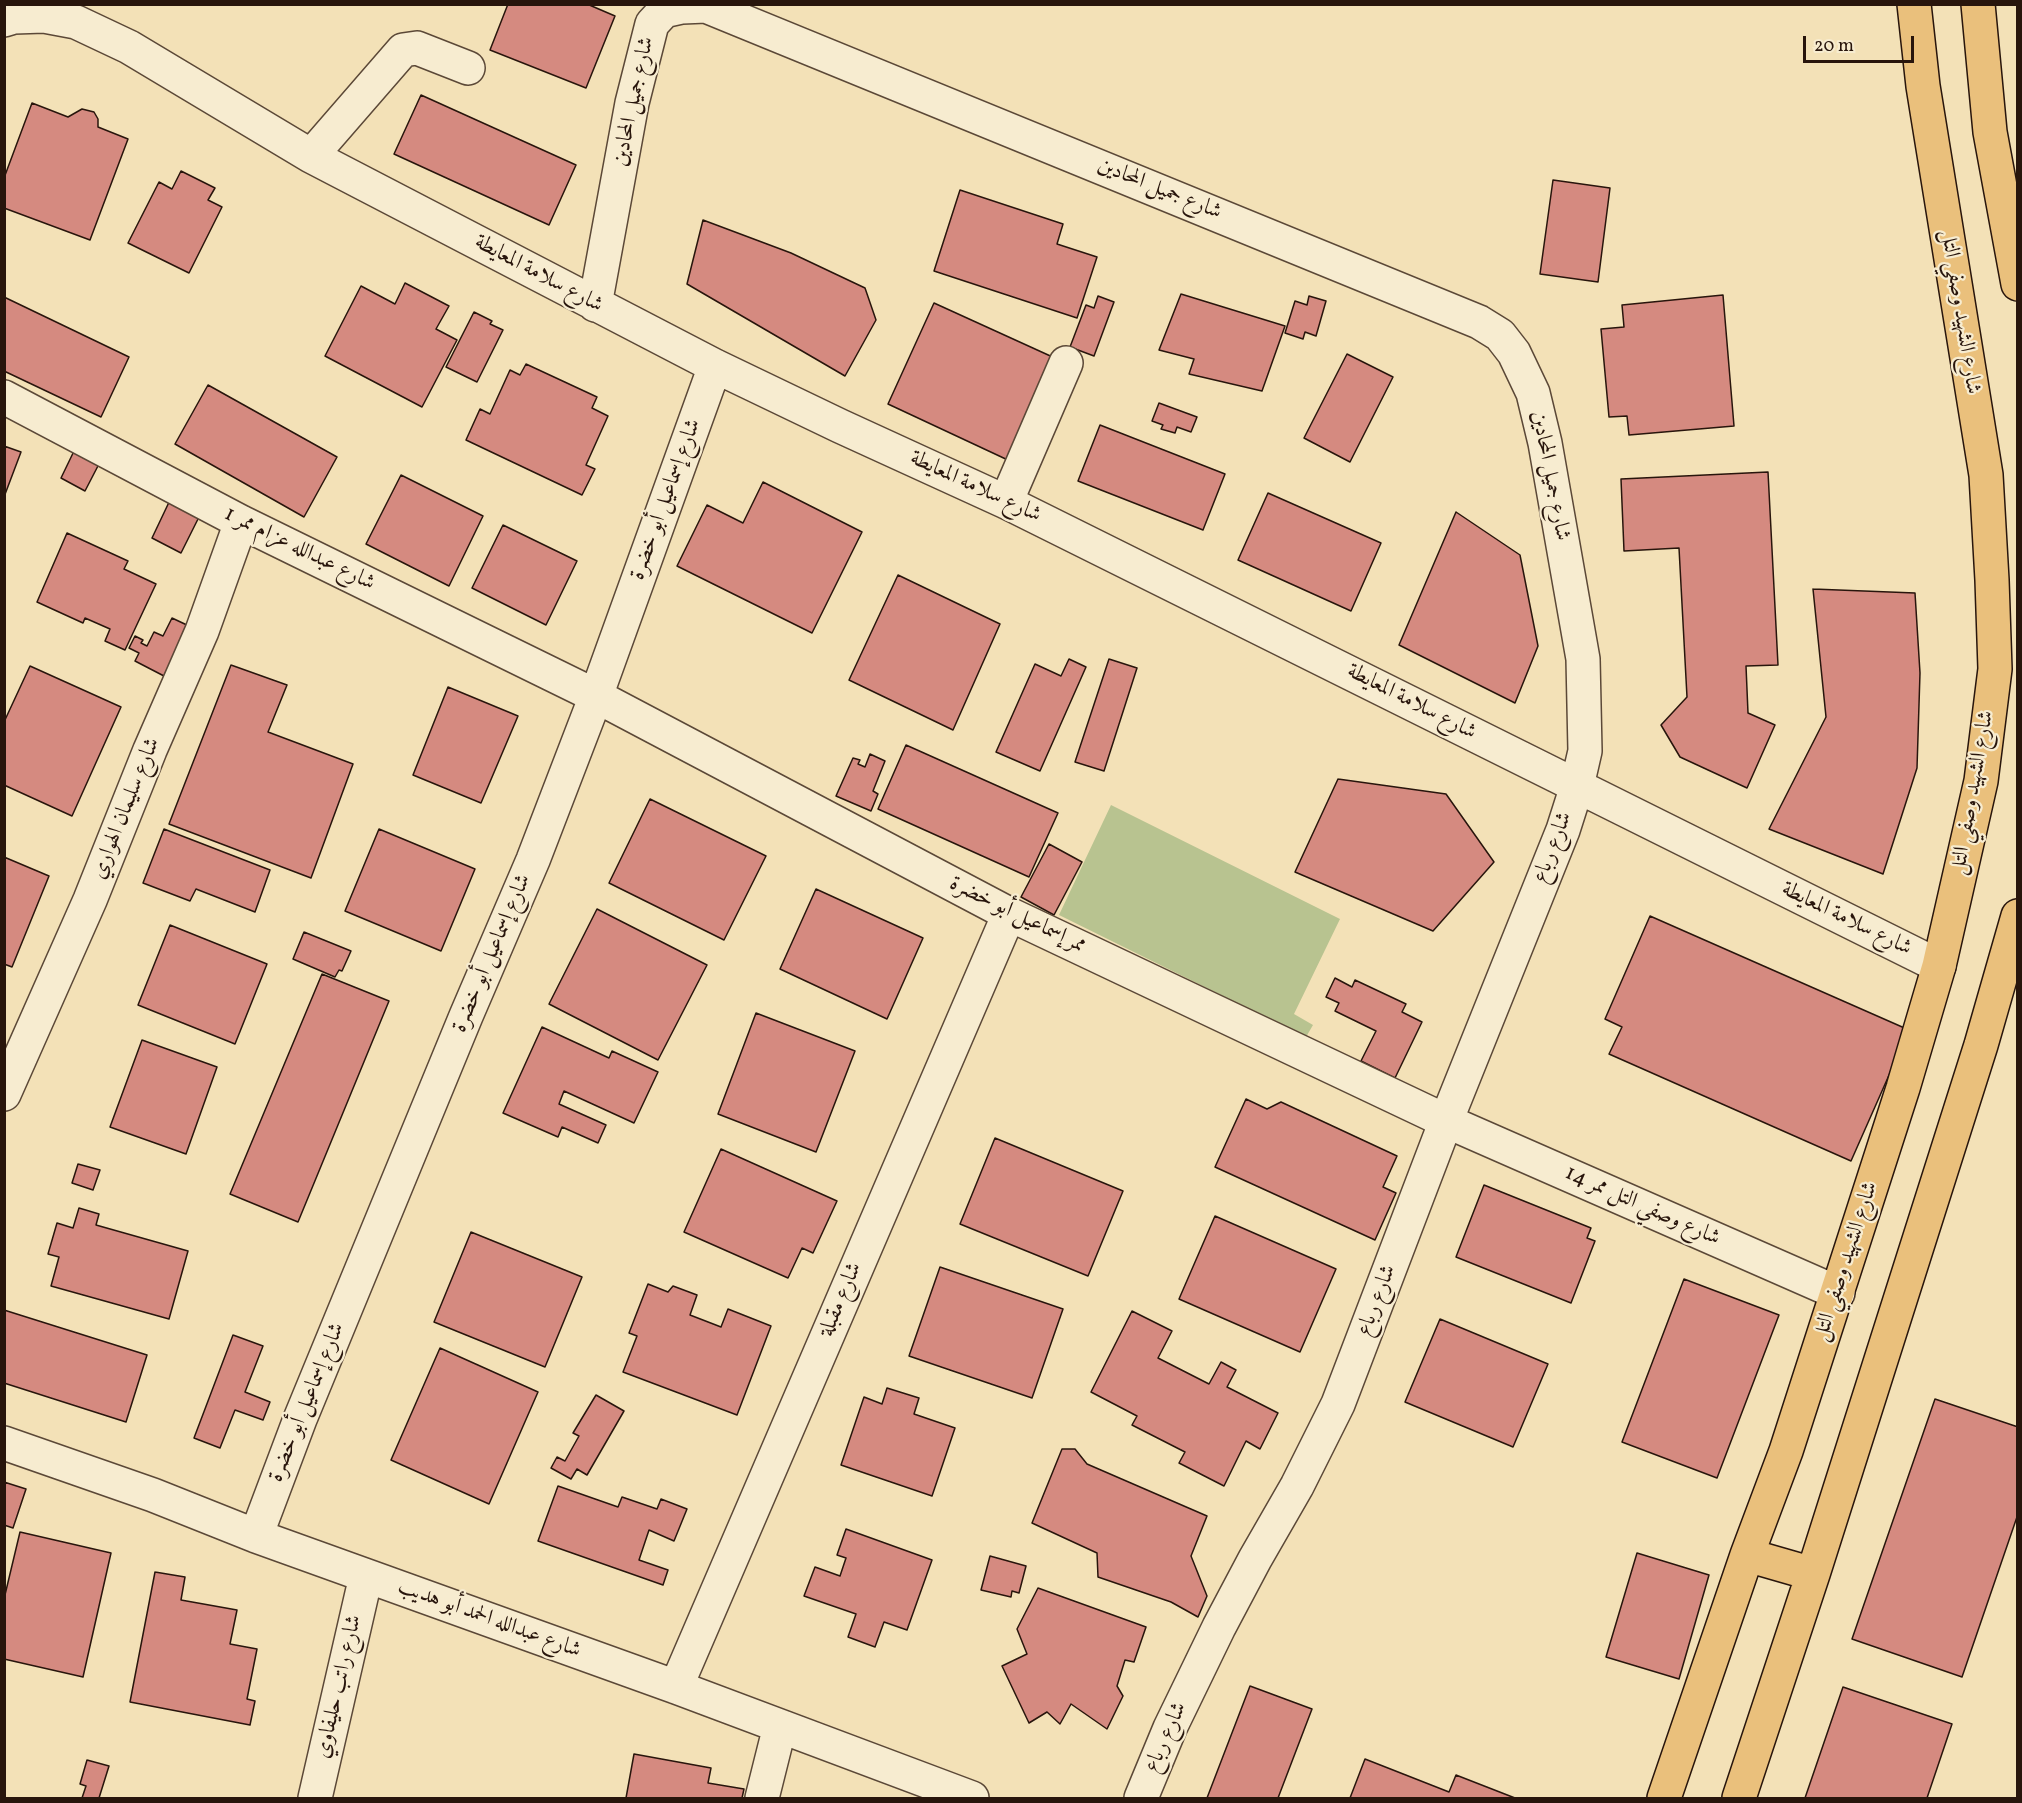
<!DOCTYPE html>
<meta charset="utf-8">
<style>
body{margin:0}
#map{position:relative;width:2022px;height:1803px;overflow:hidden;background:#f3e1b7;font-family:Vollkorn,serif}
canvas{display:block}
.frame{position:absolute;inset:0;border:6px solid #28150c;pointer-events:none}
.scale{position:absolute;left:1803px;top:36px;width:111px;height:27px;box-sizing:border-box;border:3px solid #28150c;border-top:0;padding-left:8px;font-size:18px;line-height:21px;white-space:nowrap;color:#28150c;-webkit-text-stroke:4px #f7ecd0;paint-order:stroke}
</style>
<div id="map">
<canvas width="2022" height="1803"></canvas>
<div class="frame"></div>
<div class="scale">20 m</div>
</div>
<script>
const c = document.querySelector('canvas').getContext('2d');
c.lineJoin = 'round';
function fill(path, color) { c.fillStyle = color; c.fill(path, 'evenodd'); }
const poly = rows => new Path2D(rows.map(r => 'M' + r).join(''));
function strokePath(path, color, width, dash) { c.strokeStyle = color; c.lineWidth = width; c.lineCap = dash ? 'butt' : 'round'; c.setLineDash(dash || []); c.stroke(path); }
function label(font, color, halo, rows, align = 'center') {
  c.font = font + ' Vollkorn,Amiri,serif'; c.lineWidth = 4.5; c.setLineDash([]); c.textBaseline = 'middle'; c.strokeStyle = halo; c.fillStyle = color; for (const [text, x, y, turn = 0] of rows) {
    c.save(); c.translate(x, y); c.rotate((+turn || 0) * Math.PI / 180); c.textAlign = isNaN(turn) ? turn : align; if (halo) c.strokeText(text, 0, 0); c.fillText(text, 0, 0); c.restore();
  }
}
const green = poly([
 [1111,805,1340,919,1294,1014,1313,1025,1306,1037,1059,915]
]);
const building = poly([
 [508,4,587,4,615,16,586,88,490,50,508,4],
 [421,95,576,165,549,225,394,154,421,95],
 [32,103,68,117,82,109,94,112,98,119,98,127,128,139,90,240,4,208,4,178,32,103],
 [181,171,215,188,208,200,222,207,189,273,128,243,159,182,172,189,181,171],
 [1553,180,1610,188,1598,282,1540,274,1553,180],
 [960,190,1063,224,1057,244,1097,257,1077,318,934,271,960,190],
 [703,220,791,253,865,288,876,320,845,376,687,284,703,220],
 [405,283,449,306,436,329,457,340,422,407,325,356,361,286,395,304,405,283],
 [1181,294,1285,326,1262,391,1189,374,1194,359,1159,350,1181,294],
 [1723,295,1734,426,1629,435,1627,416,1609,417,1601,329,1624,327,1622,305,1723,295],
 [1098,296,1114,302,1094,356,1070,347,1086,305,1094,308,1098,296],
 [1309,296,1326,301,1316,336,1305,332,1303,339,1285,333,1295,301,1307,305,1309,296],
 [4,297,129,357,101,417,4,371,4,297],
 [934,303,1057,359,1010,461,888,404,934,303],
 [474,312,492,321,490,324,503,330,477,382,446,367,474,312],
 [1347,354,1393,377,1350,462,1304,438,1347,354],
 [526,364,597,397,592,408,608,416,586,465,595,469,582,495,466,440,480,409,490,414,510,370,520,375,526,364],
 [208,385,337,457,304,517,175,444,208,385],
 [1159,403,1197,417,1191,432,1177,427,1175,433,1161,429,1163,425,1152,421,1159,403],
 [1100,425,1225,474,1203,530,1078,481,1100,425],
 [4,446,21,452,4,497,4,446],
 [75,449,100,462,85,491,61,478,75,449],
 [1768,472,1778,665,1746,666,1748,713,1775,725,1747,788,1680,757,1661,725,1687,697,1679,548,1624,551,1621,479,1768,472],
 [401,475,483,516,449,586,366,544,401,475],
 [763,482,862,532,812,633,677,566,707,505,743,523,763,482],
 [1268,493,1381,543,1351,611,1238,560,1268,493],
 [171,498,201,513,181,553,152,538,171,498],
 [1456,512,1520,555,1538,646,1515,703,1399,645,1456,512],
 [503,525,577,561,546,625,472,588,503,525],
 [67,533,128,561,124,569,156,584,125,650,105,641,110,629,85,618,83,623,37,602,67,533],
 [898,575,1000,624,953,730,849,680,898,575],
 [1813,589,1915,593,1920,673,1917,768,1883,874,1769,829,1826,717,1813,589],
 [172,618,189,626,164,676,135,661,139,653,129,648,135,636,143,640,141,643,147,646,154,632,163,636,172,618],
 [1069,659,1086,667,1040,771,996,752,1035,664,1061,676,1069,659],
 [1109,659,1137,668,1104,771,1075,762,1109,659],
 [231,665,287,685,268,732,353,764,311,878,169,824,231,665],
 [30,666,121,707,72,816,4,785,4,722,30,666],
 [448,687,518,716,481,803,413,775,448,687],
 [906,745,1058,813,1029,877,878,809,906,745],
 [870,754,885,761,873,791,878,794,871,811,836,796,853,758,860,760,858,764,865,767,870,754],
 [1338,779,1446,794,1494,862,1433,931,1295,872,1338,779],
 [650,799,766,856,724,940,609,883,650,799],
 [164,829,270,870,255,912,196,889,190,901,143,883,164,829],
 [379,829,475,869,441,951,345,911,379,829],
 [1049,844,1082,862,1054,915,1021,897,1049,844],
 [4,857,49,876,12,967,4,964,4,857],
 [816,889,923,938,887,1019,780,969,816,889],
 [597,909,707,965,658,1060,549,1004,597,909],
 [1650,916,1909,1030,1851,1161,1609,1054,1622,1027,1605,1019,1650,916],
 [170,925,267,964,235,1044,138,1005,170,925],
 [304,932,351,951,342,971,339,970,335,977,293,959,304,932],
 [322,974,389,1001,298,1222,230,1194,322,974],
 [1335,978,1352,987,1355,980,1406,1004,1402,1012,1422,1022,1395,1078,1361,1061,1376,1031,1335,1011,1339,1003,1326,997,1335,978],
 [756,1013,855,1051,816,1152,718,1114,756,1013],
 [542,1027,609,1058,612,1051,658,1072,634,1123,564,1091,559,1104,606,1125,598,1143,562,1127,558,1137,503,1113,542,1027],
 [142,1040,217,1067,186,1154,110,1127,142,1040],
 [1246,1099,1267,1109,1281,1102,1397,1156,1383,1187,1396,1193,1375,1240,1215,1167,1246,1099],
 [995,1138,1123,1191,1088,1276,960,1224,995,1138],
 [721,1149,837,1201,813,1253,802,1248,788,1278,684,1232,721,1149],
 [78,1164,100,1170,93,1190,72,1183,78,1164],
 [1484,1185,1591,1228,1587,1238,1595,1241,1571,1303,1456,1257,1484,1185],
 [79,1208,99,1214,96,1225,188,1251,169,1319,51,1286,59,1257,48,1254,57,1223,73,1228,79,1208],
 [1215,1216,1336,1269,1300,1352,1179,1299,1215,1216],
 [471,1232,582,1277,545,1367,434,1322,471,1232],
 [940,1267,1063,1309,1032,1398,909,1356,940,1267],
 [1684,1279,1779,1315,1717,1478,1622,1442,1684,1279],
 [648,1284,668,1292,673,1286,697,1295,690,1315,721,1327,728,1309,771,1326,737,1415,623,1372,637,1336,629,1333,648,1284],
 [4,1310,147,1355,126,1422,4,1383,4,1310],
 [1132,1311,1172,1331,1158,1358,1209,1384,1221,1362,1236,1370,1227,1387,1278,1413,1260,1449,1246,1441,1224,1486,1179,1463,1185,1452,1132,1425,1137,1416,1091,1392,1132,1311],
 [1440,1319,1548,1364,1513,1447,1405,1402,1440,1319],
 [233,1335,263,1346,245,1392,270,1402,263,1420,235,1410,220,1448,194,1438,233,1335],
 [440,1348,538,1392,489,1504,391,1460,440,1348],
 [887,1388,919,1398,914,1414,955,1428,932,1496,841,1465,864,1397,882,1404,887,1388],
 [596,1395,624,1411,587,1475,577,1469,571,1479,551,1468,557,1457,565,1461,579,1436,573,1433,596,1395],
 [1935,1399,2018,1427,2018,1514,1962,1677,1852,1639,1935,1399],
 [1062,1449,1075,1449,1087,1464,1207,1516,1191,1556,1207,1596,1198,1617,1171,1602,1098,1577,1097,1553,1032,1523,1062,1449],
 [4,1482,26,1489,13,1528,4,1525,4,1482],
 [558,1486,618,1507,622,1497,657,1509,661,1499,687,1509,674,1541,649,1530,639,1560,668,1570,663,1585,538,1541,558,1486],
 [846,1529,932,1560,907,1630,884,1622,875,1647,848,1637,856,1614,804,1596,815,1567,840,1576,846,1558,837,1555,846,1529],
 [20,1532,111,1553,83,1677,4,1659,4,1599,20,1532],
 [1637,1553,1709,1575,1679,1679,1606,1657,1637,1553],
 [990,1556,1026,1566,1019,1593,1012,1591,1011,1597,981,1590,990,1556],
 [155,1572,185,1577,181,1600,237,1610,230,1644,257,1649,247,1699,255,1701,250,1725,130,1702,155,1572],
 [1038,1588,1146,1627,1134,1662,1125,1660,1117,1686,1123,1696,1107,1729,1071,1704,1060,1724,1047,1712,1029,1723,1002,1666,1027,1654,1017,1629,1038,1588],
 [1250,1686,1312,1709,1278,1798,1207,1798,1250,1686],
 [1843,1687,1952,1724,1927,1798,1805,1798,1843,1687],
 [634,1754,711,1768,708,1783,744,1789,742,1798,626,1798,634,1754],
 [1365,1759,1449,1792,1456,1775,1515,1798,1350,1798,1365,1759],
 [87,1760,109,1766,99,1798,82,1798,86,1786,80,1784,87,1760]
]);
const minor = poly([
 [4,20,14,17,44,16,76,22,129,47,311,156,715,366,840,426,1006,502,1939,966],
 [311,156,403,50,417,48,468,68],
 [595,305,632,103,652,24,664,11,682,7,706,6,1479,322,1500,335,1514,353,1533,393,1545,443,1583,659,1585,751,1577,786,1563,830,1446,1121,1338,1404,1297,1486,1255,1559,1219,1627,1170,1728,1141,1798],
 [4,397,241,522,596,696,1009,914,1446,1121,1838,1293],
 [1006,502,1066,363],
 [4,1094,90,900,150,750,202,631,241,522],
 [4,1443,153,1495,256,1536,676,1687,972,1798],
 [256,1536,300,1419,466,1016,533,860,596,696,715,366],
 [676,1687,1009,914],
 [315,1798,366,1576],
 [762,1798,780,1726]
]);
const major = poly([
 [1978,4,1990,132,2018,284],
 [1747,1555,1813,1574],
 [1664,1798,1747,1555,1786,1451,1903,1088,1939,966,1981,781,1995,669,1992,580,1986,475,1923,86,1914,4],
 [1739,1798,1813,1574,1981,1045,2018,916]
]);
const streetNames = [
 ["شارع جميل المحادين",635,102,-78],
 ["شارع جميل المحادين",1159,190,22],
 ["شارع سلامة المعايطة",538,275,28],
 ["شارع الشهيد وصفي التل",1959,312,81],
 ["شارع جميل المحادين",1549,476,79],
 ["شارع سلامة المعايطة",975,488,25],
 ["شارع إسماعيل أبو خضرة",667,500,-70],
 ["شارع عبدالله عزام ممر 1",299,550,26],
 ["شارع سلامة المعايطة",1411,703,27],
 ["شارع الشهيد وصفي التل",1974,793,-80],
 ["شارع سليمان الهواري",127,809,-68],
 ["شارع رباع",1554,848,-69],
 ["ممر إسماعيل أبو خضرة",1017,916,26],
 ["شارع سلامة المعايطة",1846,920,26],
 ["شارع إسماعيل أبو خضرة",493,954,-67],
 ["شارع وصفي التل ممر 14",1642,1207,24],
 ["شارع الشهيد وصفي التل",1847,1262,-72],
 ["شارع مقبلة",842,1300,-67],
 ["شارع رباع",1378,1301,-69],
 ["شارع إسماعيل أبو خضرة",308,1403,-68],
 ["شارع عبدالله الحمد أبو هديب",489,1620,20],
 ["شارع راتب حليفاوي",340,1687,-77],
 ["شارع رباع",1167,1738,-66]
];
fill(green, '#b8c390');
fill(building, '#d58a80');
strokePath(building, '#28150c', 1.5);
strokePath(minor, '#5b4837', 36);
strokePath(major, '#28150c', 36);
strokePath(minor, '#f7ecd0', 33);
strokePath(major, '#eac07c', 33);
label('22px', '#28150c', '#f7ecd0', streetNames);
</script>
